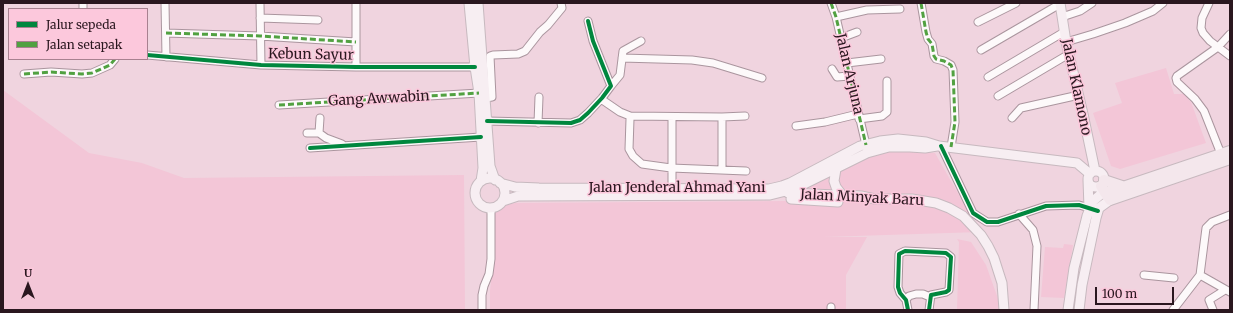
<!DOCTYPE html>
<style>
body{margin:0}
#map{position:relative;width:1233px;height:313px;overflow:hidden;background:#f0d4df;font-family:Merriweather,serif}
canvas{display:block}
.frame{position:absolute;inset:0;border:4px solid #2a171f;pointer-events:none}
.legend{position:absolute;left:8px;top:8px;width:140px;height:52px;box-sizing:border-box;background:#fcc8dc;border:1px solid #a88190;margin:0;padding:5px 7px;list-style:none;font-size:12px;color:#2a171f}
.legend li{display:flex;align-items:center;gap:8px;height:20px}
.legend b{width:20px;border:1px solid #a88190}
.north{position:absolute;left:8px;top:265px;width:40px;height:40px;-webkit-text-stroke:3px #fcc8dc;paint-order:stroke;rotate:0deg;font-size:11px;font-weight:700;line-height:16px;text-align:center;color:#2a171f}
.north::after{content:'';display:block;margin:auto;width:14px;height:18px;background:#2a171f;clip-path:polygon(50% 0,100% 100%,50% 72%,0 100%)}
.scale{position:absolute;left:1095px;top:287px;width:79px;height:18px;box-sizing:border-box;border:2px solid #2a171f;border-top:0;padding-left:5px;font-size:12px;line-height:14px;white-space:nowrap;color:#2a171f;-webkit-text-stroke:3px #fcc8dc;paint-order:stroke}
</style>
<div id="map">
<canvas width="1233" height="313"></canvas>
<div class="frame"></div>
<ul class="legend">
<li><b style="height:5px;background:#00873e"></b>Jalur sepeda</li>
<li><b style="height:5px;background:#51a141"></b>Jalan setapak</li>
</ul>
<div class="north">U</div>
<div class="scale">100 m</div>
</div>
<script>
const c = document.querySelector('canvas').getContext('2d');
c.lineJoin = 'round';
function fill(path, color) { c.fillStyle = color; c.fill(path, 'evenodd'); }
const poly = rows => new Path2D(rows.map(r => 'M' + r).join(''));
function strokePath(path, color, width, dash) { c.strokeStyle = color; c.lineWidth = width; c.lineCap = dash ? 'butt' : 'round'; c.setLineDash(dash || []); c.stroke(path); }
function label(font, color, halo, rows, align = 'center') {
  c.font = font + ' Merriweather,serif'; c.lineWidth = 3; c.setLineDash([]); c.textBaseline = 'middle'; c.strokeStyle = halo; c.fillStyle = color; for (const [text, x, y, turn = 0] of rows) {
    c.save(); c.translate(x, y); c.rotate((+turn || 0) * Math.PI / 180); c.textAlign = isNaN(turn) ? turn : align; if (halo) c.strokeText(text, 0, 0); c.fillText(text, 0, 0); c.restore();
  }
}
const built = poly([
 [1166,68,1174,94,1185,94,1188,99,1191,102,1206,143,1120,169,1111,166,1093,113,1122,103,1115,83],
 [3,90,89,153,142,163,184,178,464,175,465,310,3,310],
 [889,151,935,153,980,232,823,237,867,237,846,275,846,310,490,310,490,290,494,256,493,214,501,206,515,203,788,201,834,172,867,158],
 [957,239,971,242,986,265,1002,310,957,310,959,242],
 [1064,244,1073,245,1064,298,1041,297,1045,247,1063,248]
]);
const minor = poly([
 [83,3,83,9],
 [165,3,166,57],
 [260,3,261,65],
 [356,3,356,67],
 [831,3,836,17,866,145],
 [921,3,926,32,928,39,932,44,934,56,936,59,944,61,951,65,953,70,955,122,951,147],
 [1209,3,1202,18,1201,28,1203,33,1210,41,1230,56],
 [836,17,867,10,900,9],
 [1062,17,1080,11,1092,3],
 [260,18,318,20],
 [978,22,1016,3],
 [166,33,260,36,356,42],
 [841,38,857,32],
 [1066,42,1093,34,1125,23,1153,11,1163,3],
 [981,50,1060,4],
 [147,55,261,65,356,67,475,67],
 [622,58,692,60,713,63,762,78],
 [847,63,881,59],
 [832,69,837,77,849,76],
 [24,74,51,72,82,74,92,73,110,65,115,59],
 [988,77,1064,32],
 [611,86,620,75,623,51,641,41],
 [998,96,1069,54],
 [485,98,492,97,490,56,493,55,518,54,525,51,540,32,548,25,562,8,561,3],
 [601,99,620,112,630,116,722,117,745,116],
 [279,105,479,93],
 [1012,118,1021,108,1079,95],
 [630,119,629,149,633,156,642,164,671,168,746,171],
 [859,119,882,116,887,112,887,81],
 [722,120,722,170],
 [487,121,571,123,580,120,588,113,602,98,611,86,593,41,588,21],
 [538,123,539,97],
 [796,126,825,122,858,114],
 [307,133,319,133,326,138,342,144],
 [319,133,320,118],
 [941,146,973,213,987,222,998,222,1046,206,1079,205,1093,209],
 [310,148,481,137],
 [1221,154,1204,111,1195,99,1177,82,1176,78,1177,76,1218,47,1230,34],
 [672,194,672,119],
 [1019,214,1033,230,1037,246,1034,310],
 [1144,275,1174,278],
 [1200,275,1230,292],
 [906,300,909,296,916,294,923,294,930,297],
 [482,310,482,295,484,286,489,274,491,259,491,208],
 [831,310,831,307],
 [908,310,906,300,900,293,898,287,899,254,905,251,946,253,951,257,949,290,946,292,931,295,929,310],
 [1173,310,1200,275,1206,228,1212,222,1230,215],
 [1213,310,1209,300,1225,290]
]);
const major = poly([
 [469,3,475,67,479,93,483,168,481,181],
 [478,3,490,166,495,180],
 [1060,3,1066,42,1083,114,1095,171],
 [836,169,834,181,836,187,842,195],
 '1088 179a8 8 0 1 1 16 0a8 8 0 1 1-16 0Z',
 '475 193a15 15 0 1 1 30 0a15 15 0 1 1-30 0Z',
 [1088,180,1089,208],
 [500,183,515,187,539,188,769,189,782,186,790,183,860,146,880,141,898,139,926,142,939,146,1077,163,1090,174],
 [788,193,861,196,875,199,912,199,936,203,949,208,963,216,981,235,988,246,994,258,1002,283,1004,310],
 [791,199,838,202],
 [503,201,518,196,770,195,794,189,867,153,889,147,910,147,925,148,937,146],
 [1068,310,1074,268,1087,216,1093,201,1100,195,1105,193],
 [1079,310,1082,285,1096,218,1099,208,1110,200]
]);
const highway = poly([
 [1104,180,1122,186],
 [1101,186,1110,200,1230,159],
 [1105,193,1230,151]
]);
const quiet = poly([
 [831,3,836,17,866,145],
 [921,3,926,32,928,39,932,44,934,56,936,59,944,61,951,65,953,70,955,122,951,147],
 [166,33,260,36,356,42],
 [24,74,51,72,82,74,92,73,110,65,115,59],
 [279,105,479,93]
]);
const cycleway = poly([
 [147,55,261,65,356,67,475,67],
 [487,121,571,123,580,120,588,113,602,98,611,86,593,41,588,21],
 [941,146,973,213,987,222,998,222,1046,206,1079,205,1098,211],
 [310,148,481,137],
 [908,310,906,300,900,293,898,287,899,254,905,251,946,253,951,257,949,290,946,292,931,295,929,310]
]);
const streetNames = [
 ["Kebun Sayur",311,55,1],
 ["Jalan Arjuna",849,74,77],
 ["Jalan Klamono",1076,87,78],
 ["Gang Awwabin",379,99,-3],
 ["Jalan Jenderal Ahmad Yani",677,188],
 ["Jalan Minyak Baru",862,198,3]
];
fill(built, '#f3c6d7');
strokePath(minor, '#aa959e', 9);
strokePath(major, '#c7b9bf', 11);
strokePath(highway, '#c7b9bf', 12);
strokePath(minor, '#fdf9fa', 7);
strokePath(major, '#f7eef2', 9);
strokePath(highway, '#f4e7ec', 10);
strokePath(quiet, '#51a141', 3, [6, 3]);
strokePath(cycleway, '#00873e', 4);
label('14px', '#2a171f', '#fcc8dc', streetNames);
</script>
